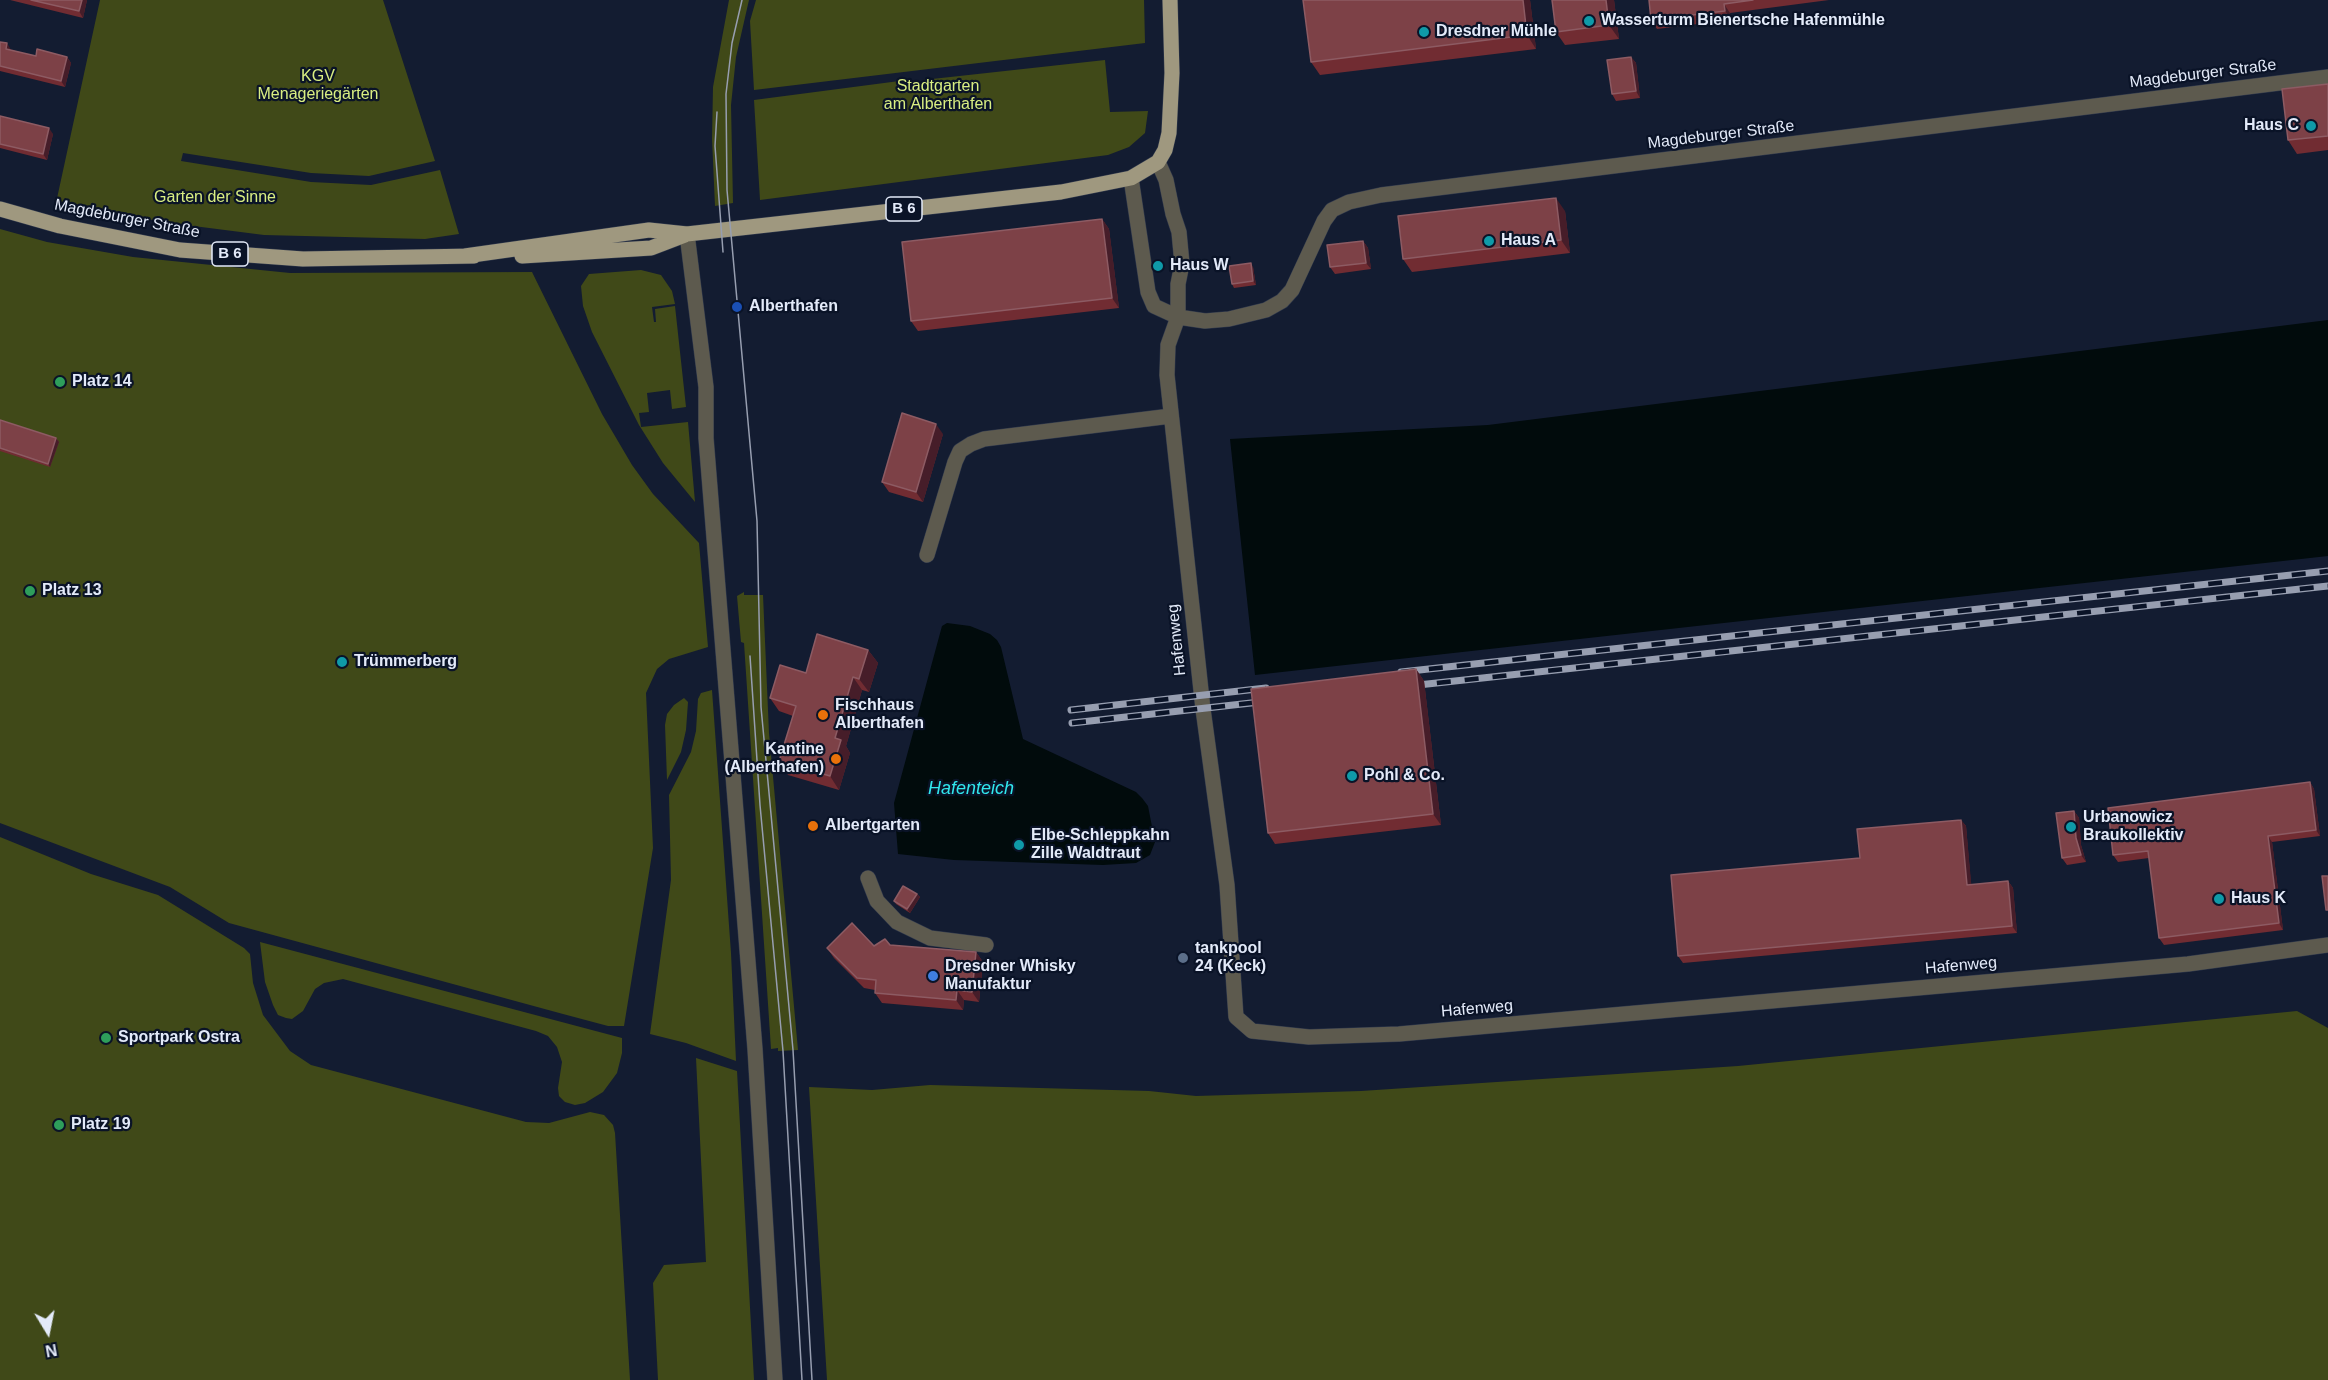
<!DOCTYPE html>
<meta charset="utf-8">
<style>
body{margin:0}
#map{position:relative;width:2328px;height:1380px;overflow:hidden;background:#131c31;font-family:Helvetica,sans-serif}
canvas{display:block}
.north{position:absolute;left:18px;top:1302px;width:60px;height:60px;-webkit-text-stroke:4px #0a1327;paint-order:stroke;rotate:170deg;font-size:16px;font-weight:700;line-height:24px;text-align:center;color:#e3eaf9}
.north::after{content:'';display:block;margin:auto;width:21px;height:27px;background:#e3eaf9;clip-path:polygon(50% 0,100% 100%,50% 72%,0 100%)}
</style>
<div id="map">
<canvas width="2328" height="1380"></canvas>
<div class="north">N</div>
</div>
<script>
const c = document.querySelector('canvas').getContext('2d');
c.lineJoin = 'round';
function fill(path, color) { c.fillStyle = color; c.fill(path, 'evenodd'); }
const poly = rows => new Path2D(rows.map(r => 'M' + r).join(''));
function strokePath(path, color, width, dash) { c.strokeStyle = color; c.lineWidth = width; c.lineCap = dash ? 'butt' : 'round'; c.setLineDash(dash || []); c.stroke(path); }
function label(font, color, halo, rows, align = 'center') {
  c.font = font + ' Helvetica,sans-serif'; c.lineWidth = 4.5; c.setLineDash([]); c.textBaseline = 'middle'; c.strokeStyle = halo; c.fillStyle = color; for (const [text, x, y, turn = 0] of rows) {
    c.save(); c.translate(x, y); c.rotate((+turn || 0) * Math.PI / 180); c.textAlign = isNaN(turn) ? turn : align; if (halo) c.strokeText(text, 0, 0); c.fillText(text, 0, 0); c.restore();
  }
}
const green = poly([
 [100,0,383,0,435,161,369,176,311,173,183,153,181,161,311,182,371,185,440,170,459,234,425,239,264,235,170,223,56,203],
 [729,0,749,0,736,57,731,105,733,203,715,206,712,139,713,87],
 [756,0,1144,0,1145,43,754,90,750,21],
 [1105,60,1110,112,1148,111,1145,133,1129,147,1108,155,760,200,754,100,907,80,909,88,923,86,923,80],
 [0,229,47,242,133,257,290,273,532,272,602,414,632,465,653,494,699,543,708,647,669,659,657,669,646,693,653,848,624,1026,608,1026,563,1014,229,923,170,887,0,823],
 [641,270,661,275,672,291,675,304,652,307,654,322,656,322,655,309,675,306,686,407,672,409,670,390,647,393,649,412,639,413,641,427,688,422,695,502,663,463,639,425,592,332,583,306,581,286,589,274],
 [744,592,744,595,763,595,769,733,798,1050,778,1051,778,1048,771,1049,744,643,741,642,737,596],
 [712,690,731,953,736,1061,686,1043,650,1034,671,880,669,795,691,752,696,731,698,699,701,693],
 [684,698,688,702,686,730,681,752,667,780,665,725,667,714,674,705],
 [0,837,91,874,158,895,244,948,250,954,253,983,263,1015,290,1051,311,1065,526,1122,549,1123,590,1112,604,1115,613,1125,615,1133,630,1380,0,1380],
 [260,942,622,1038,622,1053,617,1073,603,1092,585,1103,575,1105,565,1102,559,1096,558,1088,562,1062,557,1047,548,1036,536,1031,343,979,324,983,315,989,303,1011,292,1019,286,1018,278,1015,273,1005,265,982],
 [2297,1011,2328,1028,2328,1380,827,1380,809,1087,872,1090,930,1085,1149,1091,1196,1096,1361,1091,1738,1066],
 [696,1058,737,1071,754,1380,658,1380,653,1283,664,1265,706,1262]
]);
const water = poly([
 [2328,320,2328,556,1255,675,1230,439,1488,425],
 [947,623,970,626,990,634,997,640,1001,647,1023,739,1136,792,1142,798,1148,806,1155,842,1150,855,1136,863,1103,865,954,860,898,854,894,803,942,626]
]);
const minor = poly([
 [1158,162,1166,180,1173,214,1179,232,1182,264,1178,284,1178,317,1168,345,1167,375,1203,709,1227,885,1236,1017,1252,1031,1309,1037,1399,1034,2188,964,2328,945],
 [1131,178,1148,292,1154,306,1178,317,1205,321,1229,319,1266,310,1282,301,1292,290,1324,221,1332,210,1349,202,1381,195,2328,77],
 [687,234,706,387,706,438,755,1049,775,1380],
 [927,555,955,462,960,451,971,444,984,439,1171,416],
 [868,878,877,901,897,922,930,938,986,945]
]);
const major = poly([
 [0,209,60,226,180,250,303,259,474,256],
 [465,256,649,230,687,234,1061,192,1131,178,1158,162,1165,150,1169,133,1172,73,1170,0],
 [522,256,651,248,685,235]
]);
const tram = poly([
 [742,0,732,43,726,94,727,190,757,521,761,707,793,1050,812,1380],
 [717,112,715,146,723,252],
 [750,656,760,805,783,1051,802,1380]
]);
const rail = poly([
 [1401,672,2328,571],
 [1409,686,2328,586],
 [1071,710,1266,688],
 [1072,723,1269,701]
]);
const wall = poly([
 [10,0,87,0,83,18],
 [1530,0,1536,49,1320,75,1311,62],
 [1552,0,1614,0,1619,39,1565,45,1556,32],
 [1649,0,1829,0,1730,13,1731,20,1657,29,1651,20],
 [0,42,11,50,36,56,67,57,71,63,65,87,0,71],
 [1631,57,1636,63,1640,98,1616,101,1612,94],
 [2328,84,2328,150,2297,154,2288,140],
 [0,116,53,134,47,160,0,148],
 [1565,211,1570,253,1412,272,1403,259],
 [1102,219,1109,229,1119,308,918,331,911,321],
 [1363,241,1368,248,1371,269,1335,274,1330,267],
 [1253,267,1256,285,1234,288,1232,284],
 [0,420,56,438,59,442,50,467,0,451],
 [943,434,923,502,889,492,882,482],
 [868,650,878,663,869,692,862,690,846,746,850,753,839,790,788,775,779,761,793,716,779,711,770,698,806,673],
 [1416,669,1424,681,1441,825,1275,844,1268,833],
 [2310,782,2314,789,2320,836,2272,842,2283,930,2164,945,2159,938,2149,858,2118,862,2113,855],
 [2074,811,2079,818,2081,845,2086,862,2067,865,2062,858],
 [1961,820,1966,826,1971,885,2008,881,2013,888,2017,933,1683,963,1678,956,1860,858],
 [917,894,920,897,910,913,896,904,894,901],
 [890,945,976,952,983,962,979,1002,964,1000,963,1010,882,1003,875,993,875,990,864,988,834,958,827,948,874,946]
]);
const shadedWall = poly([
 [82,0,87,0,83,18,79,11],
 [1523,0,1530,0,1536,49,1527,35],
 [1606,0,1614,0,1619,39,1609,25],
 [1724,4,1730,13,1731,20,1725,11],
 [7,43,11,50,6,49],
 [67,57,71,63,65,87,61,81],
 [1631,57,1636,63,1640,98,1636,91],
 [49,128,53,134,47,160,43,154],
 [1556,198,1565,211,1570,253,1561,240],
 [1102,219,1109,229,1119,308,1112,298],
 [1363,241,1368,248,1371,269,1366,263],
 [1251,263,1253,267,1256,285,1253,281],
 [936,424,943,434,923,502,916,492],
 [56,438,59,442,50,467,48,464],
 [868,650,878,663,869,692,859,679],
 [1416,669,1424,681,1441,825,1433,814],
 [853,677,862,690,846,746,850,753,839,790,830,776,835,738],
 [2310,782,2314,789,2320,836,2316,830],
 [2074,811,2079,818,2081,845,2086,862,2081,855,2076,838],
 [1961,820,1966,826,1972,892,1967,885],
 [2268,836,2272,842,2283,930,2279,923],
 [2008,881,2013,888,2017,933,2012,926],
 [917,894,920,897,910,913,907,909],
 [976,952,983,962,979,1002,972,992],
 [957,990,964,1000,963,1010,956,1000]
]);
const building = poly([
 [31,0,82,0,79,11,31,0],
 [1303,0,1523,0,1527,35,1311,62,1303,0],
 [1552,0,1606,0,1609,25,1556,32,1552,0],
 [1649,0,1753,0,1724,4,1725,11,1651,20,1649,0],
 [0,42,7,43,6,49,36,56,37,49,67,57,61,81,0,66,0,42],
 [1631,57,1636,91,1612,94,1607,60,1631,57],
 [2328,84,2328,136,2288,140,2282,89,2328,84],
 [0,116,49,128,43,154,0,144,0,116],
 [1556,198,1561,240,1403,259,1398,216,1556,198],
 [1102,219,1112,298,911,321,902,242,1102,219],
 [1363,241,1366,263,1330,267,1327,245,1363,241],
 [1251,263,1253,281,1232,284,1229,266,1251,263],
 [902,413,936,424,916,492,882,482,902,413],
 [0,420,56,438,48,464,0,448,0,420],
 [817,634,868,650,859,679,853,677,835,738,841,740,830,776,779,761,796,706,770,698,780,665,806,673,817,634],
 [1416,669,1433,814,1268,833,1251,689,1416,669],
 [2310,782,2316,830,2268,836,2279,923,2159,938,2148,851,2113,855,2108,808,2310,782],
 [2074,811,2076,838,2081,855,2062,858,2056,813,2074,811],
 [1961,820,1967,885,2008,881,2012,926,1678,956,1671,875,1860,858,1857,829,1961,820],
 [2322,876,2328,876,2328,910,2326,910,2322,876],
 [903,886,917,894,907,909,894,901,903,886],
 [852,923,874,946,885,939,890,945,976,952,972,992,957,990,956,1000,875,993,876,980,857,978,827,948,852,923]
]);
const markers = [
 [1589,21,6,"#0f9aa8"],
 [1424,32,6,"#0f9aa8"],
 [2311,126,6,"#0f9aa8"],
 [1489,241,6,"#0f9aa8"],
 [1158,266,6,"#0f9aa8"],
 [737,307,6,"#1a4fb4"],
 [60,382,6,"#2e9e5b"],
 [30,591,6,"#2e9e5b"],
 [342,662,6,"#0f9aa8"],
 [823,715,6,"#e8710a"],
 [836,759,6,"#e8710a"],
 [1352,776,6,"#0f9aa8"],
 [813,826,6,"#e8710a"],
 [2071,827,6,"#0f9aa8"],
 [1019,845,6,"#0f9aa8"],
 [2219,899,6,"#0f9aa8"],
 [1183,958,6,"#5c6f8a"],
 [933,976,6,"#3f7fe0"],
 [106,1038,6,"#2e9e5b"],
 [59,1125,6,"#2e9e5b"]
];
const shields = [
 [904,209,36],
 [230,254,36]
];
const shieldNames = [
 ["B 6",904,209],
 ["B 6",230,254]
];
const poiNames = [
 ["Wasserturm Bienertsche Hafenmühle",1601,21],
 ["Dresdner Mühle",1436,32],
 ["Haus C",2299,126,"right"],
 ["Haus A",1501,241],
 ["Haus W",1170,266],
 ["Alberthafen",749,307],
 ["Platz 14",72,382],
 ["Platz 13",42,591],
 ["Trümmerberg",354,662],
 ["Fischhaus",835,706],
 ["Alberthafen",835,724],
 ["Kantine",824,750,"right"],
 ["(Alberthafen)",824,768,"right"],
 ["Pohl & Co.",1364,776],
 ["Urbanowicz",2083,818],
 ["Braukollektiv",2083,836],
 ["Albertgarten",825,826],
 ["Elbe-Schleppkahn",1031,836],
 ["Zille Waldtraut",1031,854],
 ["Haus K",2231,899],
 ["tankpool",1195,949],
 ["24 (Keck)",1195,967],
 ["Dresdner Whisky",945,967],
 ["Manufaktur",945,985],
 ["Sportpark Ostra",118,1038],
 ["Platz 19",71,1125]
];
const streetNames = [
 ["Magdeburger Straße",2203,74,-7],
 ["Magdeburger Straße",1721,135,-7],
 ["Magdeburger Straße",127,219,11],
 ["Hafenweg",1177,640,-96],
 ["Hafenweg",1961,966,-5],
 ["Hafenweg",1477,1009,-5]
];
const parkNames = [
 ["KGV",318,77],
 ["Menageriegärten",318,95],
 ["Stadtgarten",938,87],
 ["am Alberthafen",938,105],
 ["Garten der Sinne",215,198]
];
const waterNames = [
 ["Hafenteich",971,789]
];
fill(green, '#404918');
fill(water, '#010b0c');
strokePath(minor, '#30394d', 16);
strokePath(major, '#30394d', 16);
strokePath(minor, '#5d5a4e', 15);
strokePath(major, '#9f987f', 15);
strokePath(tram, '#979eb0', 1.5);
strokePath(rail, '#979eb0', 7);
strokePath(rail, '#0a1327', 4.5, [14]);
fill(wall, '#712c32');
fill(shadedWall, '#461d29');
fill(building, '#7d4147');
strokePath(building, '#8d5b63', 1.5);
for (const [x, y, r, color] of markers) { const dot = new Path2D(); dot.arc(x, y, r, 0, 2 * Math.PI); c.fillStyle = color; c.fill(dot); strokePath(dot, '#0a1327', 2); }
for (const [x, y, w] of shields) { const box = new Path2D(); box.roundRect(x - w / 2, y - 12, w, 24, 4.5); c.fillStyle = '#0a1327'; c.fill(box); strokePath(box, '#e3eaf9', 1.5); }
label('bold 15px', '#e3eaf9', null, shieldNames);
label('bold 16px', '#e3eaf9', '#0a1327', poiNames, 'left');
label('16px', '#e3eaf9', '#0a1327', streetNames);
label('16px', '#d9ee82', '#0a1327', parkNames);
label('italic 18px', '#31e7ee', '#0a1327', waterNames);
</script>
